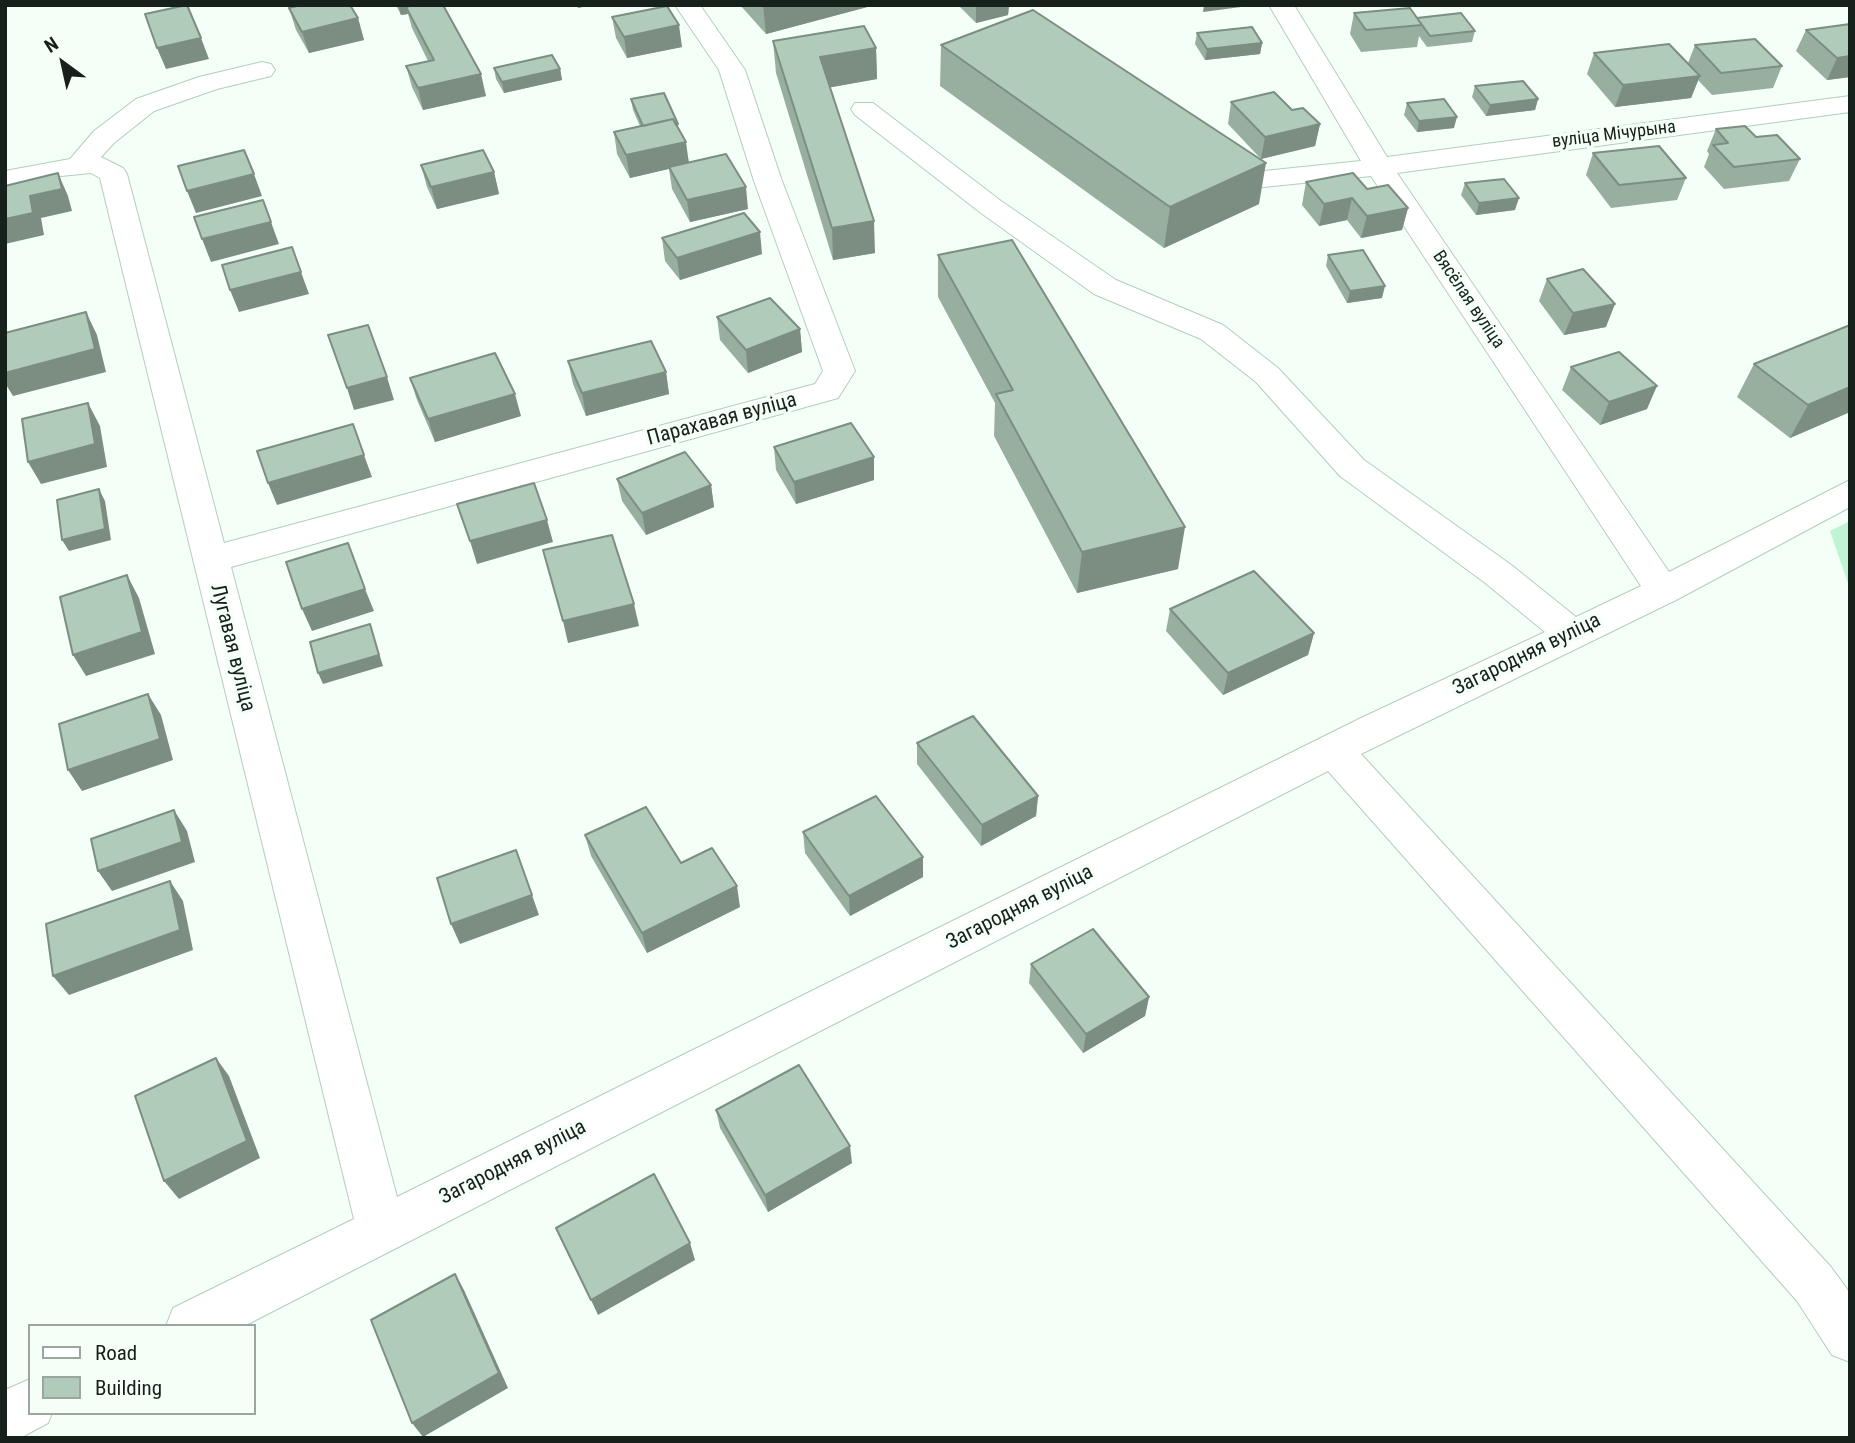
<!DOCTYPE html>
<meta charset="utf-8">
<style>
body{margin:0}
#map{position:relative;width:1855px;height:1443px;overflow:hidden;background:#f4fff8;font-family:"Roboto Condensed",sans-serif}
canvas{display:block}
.frame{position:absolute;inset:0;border:7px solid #17211b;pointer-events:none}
.legend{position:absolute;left:28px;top:1324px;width:228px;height:91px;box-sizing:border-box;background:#f4fff8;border:2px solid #9ca6a0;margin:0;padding:9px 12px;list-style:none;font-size:21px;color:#17211b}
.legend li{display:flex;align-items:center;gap:14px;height:35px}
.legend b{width:35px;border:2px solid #9ca6a0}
.north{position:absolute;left:28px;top:28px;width:70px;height:70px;-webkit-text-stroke:5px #f4fff8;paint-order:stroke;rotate:327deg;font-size:19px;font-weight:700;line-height:28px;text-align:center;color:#17211b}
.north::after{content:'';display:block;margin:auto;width:24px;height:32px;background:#17211b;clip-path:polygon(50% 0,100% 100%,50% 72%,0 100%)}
</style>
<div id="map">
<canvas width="1855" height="1443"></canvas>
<div class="frame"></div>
<ul class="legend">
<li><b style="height:9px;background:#fff"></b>Road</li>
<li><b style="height:19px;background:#b1cbba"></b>Building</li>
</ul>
<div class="north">N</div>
</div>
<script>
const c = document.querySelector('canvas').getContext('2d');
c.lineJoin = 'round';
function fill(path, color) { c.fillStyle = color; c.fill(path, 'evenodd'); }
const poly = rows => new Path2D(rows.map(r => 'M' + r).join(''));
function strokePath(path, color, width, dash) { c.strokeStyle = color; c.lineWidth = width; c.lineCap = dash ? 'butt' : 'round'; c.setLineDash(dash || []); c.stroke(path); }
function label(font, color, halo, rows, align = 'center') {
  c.font = font + ' "Roboto Condensed",sans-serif'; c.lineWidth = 7; c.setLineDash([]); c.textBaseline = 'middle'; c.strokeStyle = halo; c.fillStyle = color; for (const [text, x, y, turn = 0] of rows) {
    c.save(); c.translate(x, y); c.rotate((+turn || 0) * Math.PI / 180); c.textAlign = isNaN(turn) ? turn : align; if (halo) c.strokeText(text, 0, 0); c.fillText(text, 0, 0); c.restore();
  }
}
const green = poly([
 [1850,521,1850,589,1830,531]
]);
const minor = poly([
 [675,5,700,5,745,70,782,181,855,371,838,398,231,567,397,1197,1361,718,1545,632,1484,582,1340,476,1256,382,1201,339,1094,294,981,213,855,115,851,109,855,103,873,103,1001,201,1116,280,1223,325,1278,368,1364,460,1510,564,1576,617,1641,586,1371,176,1254,188,1222,181,1200,162,1204,156,1214,154,1224,156,1241,169,1254,172,1361,161,1269,5,1294,5,1387,157,1850,96,1850,112,1397,173,1669,572,1850,480,1850,507,1676,600,1361,754,1831,1267,1850,1293,1850,1362,1832,1355,1797,1301,1328,771,244,1326,166,1326,173,1308,354,1219,100,178,91,173,51,177,5,188,5,171,70,159,94,131,136,99,199,77,262,62,271,64,275,70,271,76,217,89,154,111,114,143,101,157,123,168,127,174,224,543,815,384,823,371,754,181,719,70,675,5],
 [30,1379,30,1413,52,1413,48,1423,20,1438,5,1438,5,1390,30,1379]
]);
const wall = poly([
 [396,5,449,5,444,6,486,96,423,110,412,87,406,66,428,61,412,28,408,14,401,15],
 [740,5,871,5,871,6,766,34],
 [958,5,1009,5,1008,15,976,23],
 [289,8,358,18,364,40,309,53,296,30],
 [1354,13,1417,18,1475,31,1472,42,1427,47,1419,36,1417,47,1361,52,1350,34],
 [612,17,682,47,627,58,616,38],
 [1850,24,1850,77,1827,80,1796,51,1806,30],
 [1197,33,1262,43,1260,54,1205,60,1195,44],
 [773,41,876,48,877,79,830,87,875,253,833,260,776,73],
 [941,45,1259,204,1164,248,940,86],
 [1695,45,1782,66,1773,88,1712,95,1698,80,1691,98,1615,107,1587,74,1594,53,1688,63],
 [494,68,560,69,562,80,504,93,496,79],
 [1475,86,1538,99,1535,110,1486,116,1472,97],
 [631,99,679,129,689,162,748,209,690,222,672,189,669,169,630,178,617,154,614,132,640,126,633,110],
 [1231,102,1320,124,1315,146,1261,159,1228,124],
 [1407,103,1454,128,1417,132,1404,115],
 [1716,129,1756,137,1800,159,1789,181,1724,189,1704,167,1709,154,1707,151],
 [1593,153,1686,178,1677,200,1611,208,1586,175],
 [421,165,494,172,499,194,437,209,427,187],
 [1306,182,1367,189,1408,208,1402,230,1361,238,1347,220,1319,226,1302,205],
 [1465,183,1515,210,1476,215,1461,195],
 [662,238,762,254,680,280,665,261],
 [938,255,1178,569,1077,593,994,436,995,403,938,297],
 [1328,255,1382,298,1347,303,1326,266],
 [1547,279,1606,327,1564,335,1539,301],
 [717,317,800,329,802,352,748,373,720,340],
 [1850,325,1850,412,1790,438,1737,397,1754,364],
 [568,361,666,372,669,394,586,416,573,384],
 [1571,367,1647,409,1600,425,1562,390],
 [410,378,521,416,435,442,417,400],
 [774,447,874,480,796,504,776,470],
 [617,479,711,485,714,507,646,535,622,501],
 [1170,609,1314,633,1308,655,1223,695,1166,631],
 [917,743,1038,796,1036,816,981,846,917,764],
 [803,832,923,877,850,916,805,853],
 [585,835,681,863,740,907,647,953,591,856],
 [1031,964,1149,997,1145,1016,1083,1053,1029,983],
 [716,1110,852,1163,768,1212,720,1128]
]);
const shadedWall = poly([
 [398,5,449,5,410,13,406,7,408,14,401,15],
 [577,5,593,5,578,8],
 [763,5,871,5,871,6,766,34],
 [976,5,1009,5,1008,15,976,23],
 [1204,5,1242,5,1241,7,1203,12],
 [1654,5,1671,5,1653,7],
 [358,18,364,40,309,53,302,32],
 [679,25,682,47,627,58,624,37],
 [201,38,209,59,166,69,157,48],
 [1262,43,1260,54,1205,60,1207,49],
 [876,48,877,79,822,89,820,57],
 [1850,56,1850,77,1827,80,1837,58],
 [560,69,562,80,504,93,502,82],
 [481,74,486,96,423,110,418,88],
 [1700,76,1691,98,1615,107,1623,85],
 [1538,99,1535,110,1486,116,1490,105],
 [1457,117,1454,128,1417,132,1419,121],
 [1320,124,1315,146,1261,159,1265,137],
 [686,142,689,164,630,178,626,155],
 [1266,163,1259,204,1164,248,1170,207],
 [494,172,499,194,437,209,431,187],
 [58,173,68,196,72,211,41,218,44,235,5,244,5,219,30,196],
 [254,174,262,196,196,213,187,191],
 [746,187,748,209,690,222,687,200],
 [1352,198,1347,220,1319,226,1324,204],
 [1519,198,1515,210,1476,215,1479,203],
 [1408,208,1402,230,1361,238,1367,216],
 [874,221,875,253,833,260,832,228],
 [271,222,279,244,211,262,202,239],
 [760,232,762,254,680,280,677,258],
 [301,272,309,294,239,312,230,290],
 [1385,286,1382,298,1347,303,1350,291],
 [1615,304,1606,327,1564,335,1573,313],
 [86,312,97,335,106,372,13,396,5,383,5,373],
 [800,329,802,352,748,373,746,350],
 [666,372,669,394,586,416,582,393],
 [387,377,394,400,354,410,347,388],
 [1657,386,1647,409,1600,425,1609,402],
 [1850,387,1850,412,1790,438,1808,405],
 [515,394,521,416,435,442,428,419],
 [88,403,100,426,107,467,41,484,28,462],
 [364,455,372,477,277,505,268,483],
 [874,457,874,480,796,504,794,482],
 [711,485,714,507,646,535,642,513],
 [99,489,105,501,111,540,69,551,62,540],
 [547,520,553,542,477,564,470,541],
 [1185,527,1178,569,1077,593,1082,552],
 [127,575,139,598,155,654,86,676,73,655],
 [365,589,374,611,312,631,302,609],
 [634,604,639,626,568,643,563,621],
 [370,624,383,666,323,684,318,673],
 [1314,633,1308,655,1223,695,1228,673],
 [148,694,161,715,173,760,82,791,68,770],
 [1038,796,1036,816,981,846,982,825],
 [174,810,187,831,195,862,112,891,98,871],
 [923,857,923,877,850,916,849,896],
 [170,881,183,901,193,950,69,995,53,976],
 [737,886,740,907,647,953,642,933],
 [532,895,539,915,460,944,451,924],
 [1149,997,1145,1016,1083,1053,1086,1034],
 [216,1058,229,1076,260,1158,179,1199,164,1181],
 [850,1146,852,1163,768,1212,765,1195],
 [690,1243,695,1260,598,1315,591,1300],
 [455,1274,464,1290,508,1388,423,1437,412,1423]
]);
const building = poly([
 [187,5,201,38,157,48,145,14,187,5],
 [301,5,350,5,358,18,302,32,289,8,301,5],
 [414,5,443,5,481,74,418,88,406,66,434,60,406,7,414,5],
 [667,6,679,25,624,37,612,17,667,6],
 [1410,8,1422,25,1366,30,1354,13,1410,8],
 [1033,10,1266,163,1170,207,941,45,1033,10],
 [1461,13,1475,31,1430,36,1417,18,1461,13],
 [1850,24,1850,56,1837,58,1806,30,1850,24],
 [864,26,876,48,820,57,874,221,832,228,773,41,864,26],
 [1252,27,1262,43,1207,49,1197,33,1252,27],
 [1755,39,1782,66,1721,73,1695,45,1755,39],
 [1669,44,1700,76,1623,85,1594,53,1669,44],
 [552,55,560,69,502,82,494,68,552,55],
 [1523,81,1538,99,1490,105,1475,86,1523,81],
 [1274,92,1292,110,1303,108,1320,124,1265,137,1231,102,1274,92],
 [664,93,678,124,676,125,673,119,643,126,631,99,664,93],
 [1444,99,1457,117,1419,121,1407,103,1444,99],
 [673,119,686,142,626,155,614,132,673,119],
 [1745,126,1756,137,1777,135,1800,159,1734,167,1713,145,1728,143,1716,129,1745,126],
 [1659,146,1686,178,1619,185,1593,153,1659,146],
 [244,150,254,174,187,191,178,166,244,150],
 [483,150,494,172,431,187,421,165,483,150],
 [726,154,746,187,687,200,669,167,726,154],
 [58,173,62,189,30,196,33,213,5,219,5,186,58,173],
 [1353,173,1367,189,1388,185,1408,208,1367,216,1352,198,1324,204,1306,182,1353,173],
 [1504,179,1519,198,1479,203,1465,183,1504,179],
 [263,200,271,222,202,239,194,217,263,200],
 [744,213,760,232,677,258,662,238,744,213],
 [1012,240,1185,527,1082,552,996,394,1013,390,938,255,1012,240],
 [292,247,301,272,230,290,222,265,292,247],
 [1363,250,1385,286,1350,291,1328,255,1363,250],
 [1583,269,1615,304,1573,313,1547,279,1583,269],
 [770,298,800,329,746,350,717,317,770,298],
 [86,312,95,349,5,373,5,333,86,312],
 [368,325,387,377,347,388,328,335,368,325],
 [1850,325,1850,387,1808,405,1754,364,1850,325],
 [651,341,666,372,582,393,568,361,651,341],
 [1619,352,1657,386,1609,402,1571,367,1619,352],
 [495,353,515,394,428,419,410,378,495,353],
 [88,403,95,444,28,462,22,419,88,403],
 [851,423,874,457,794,482,774,447,851,423],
 [353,424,364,455,268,483,257,451,353,424],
 [685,452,711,485,642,513,617,479,685,452],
 [534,483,547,520,470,541,457,504,534,483],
 [99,489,105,529,62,540,57,500,99,489],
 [612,535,634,604,563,621,543,550,612,535],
 [348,543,365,589,302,609,286,562,348,543],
 [1254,571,1314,633,1228,673,1170,609,1254,571],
 [127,575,142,632,73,655,60,597,127,575],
 [370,624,379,655,318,673,310,642,370,624],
 [148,694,160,739,68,770,59,724,148,694],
 [973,716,1038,796,982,825,917,743,973,716],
 [876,796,923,857,849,896,803,832,876,796],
 [646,807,681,863,712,848,737,886,642,933,585,835,646,807],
 [174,810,182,842,98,871,91,839,174,810],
 [516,850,532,895,451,924,437,878,516,850],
 [170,881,180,930,53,976,46,924,170,881],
 [1093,929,1149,997,1086,1034,1031,964,1093,929],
 [216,1058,247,1141,164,1181,135,1096,216,1058],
 [799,1065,850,1146,765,1195,716,1110,799,1065],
 [654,1174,690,1243,591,1300,556,1228,654,1174],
 [455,1274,499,1373,412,1423,371,1320,455,1274]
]);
const farStreetnames = [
 ["вуліца Мічурына",1614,135,-7],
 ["Вясёлая вуліца",1468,300,56]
];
const streetNames = [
 ["Парахавая вуліца",722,420,-15],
 ["Лугавая вуліца",232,648,76],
 ["Загародняя вуліца",1527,655,-26],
 ["Загародняя вуліца",1020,908,-27],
 ["Загародняя вуліца",513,1163,-27]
];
fill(green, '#bff3d3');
strokePath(minor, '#b3cebd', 2);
fill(minor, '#fff');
fill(wall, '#98afa0');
fill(shadedWall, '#7c8e82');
fill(building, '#b1cbba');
strokePath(building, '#7c8e82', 2);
label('18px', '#17211b', '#f4fff8', farStreetnames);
label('21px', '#17211b', '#f4fff8', streetNames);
</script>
